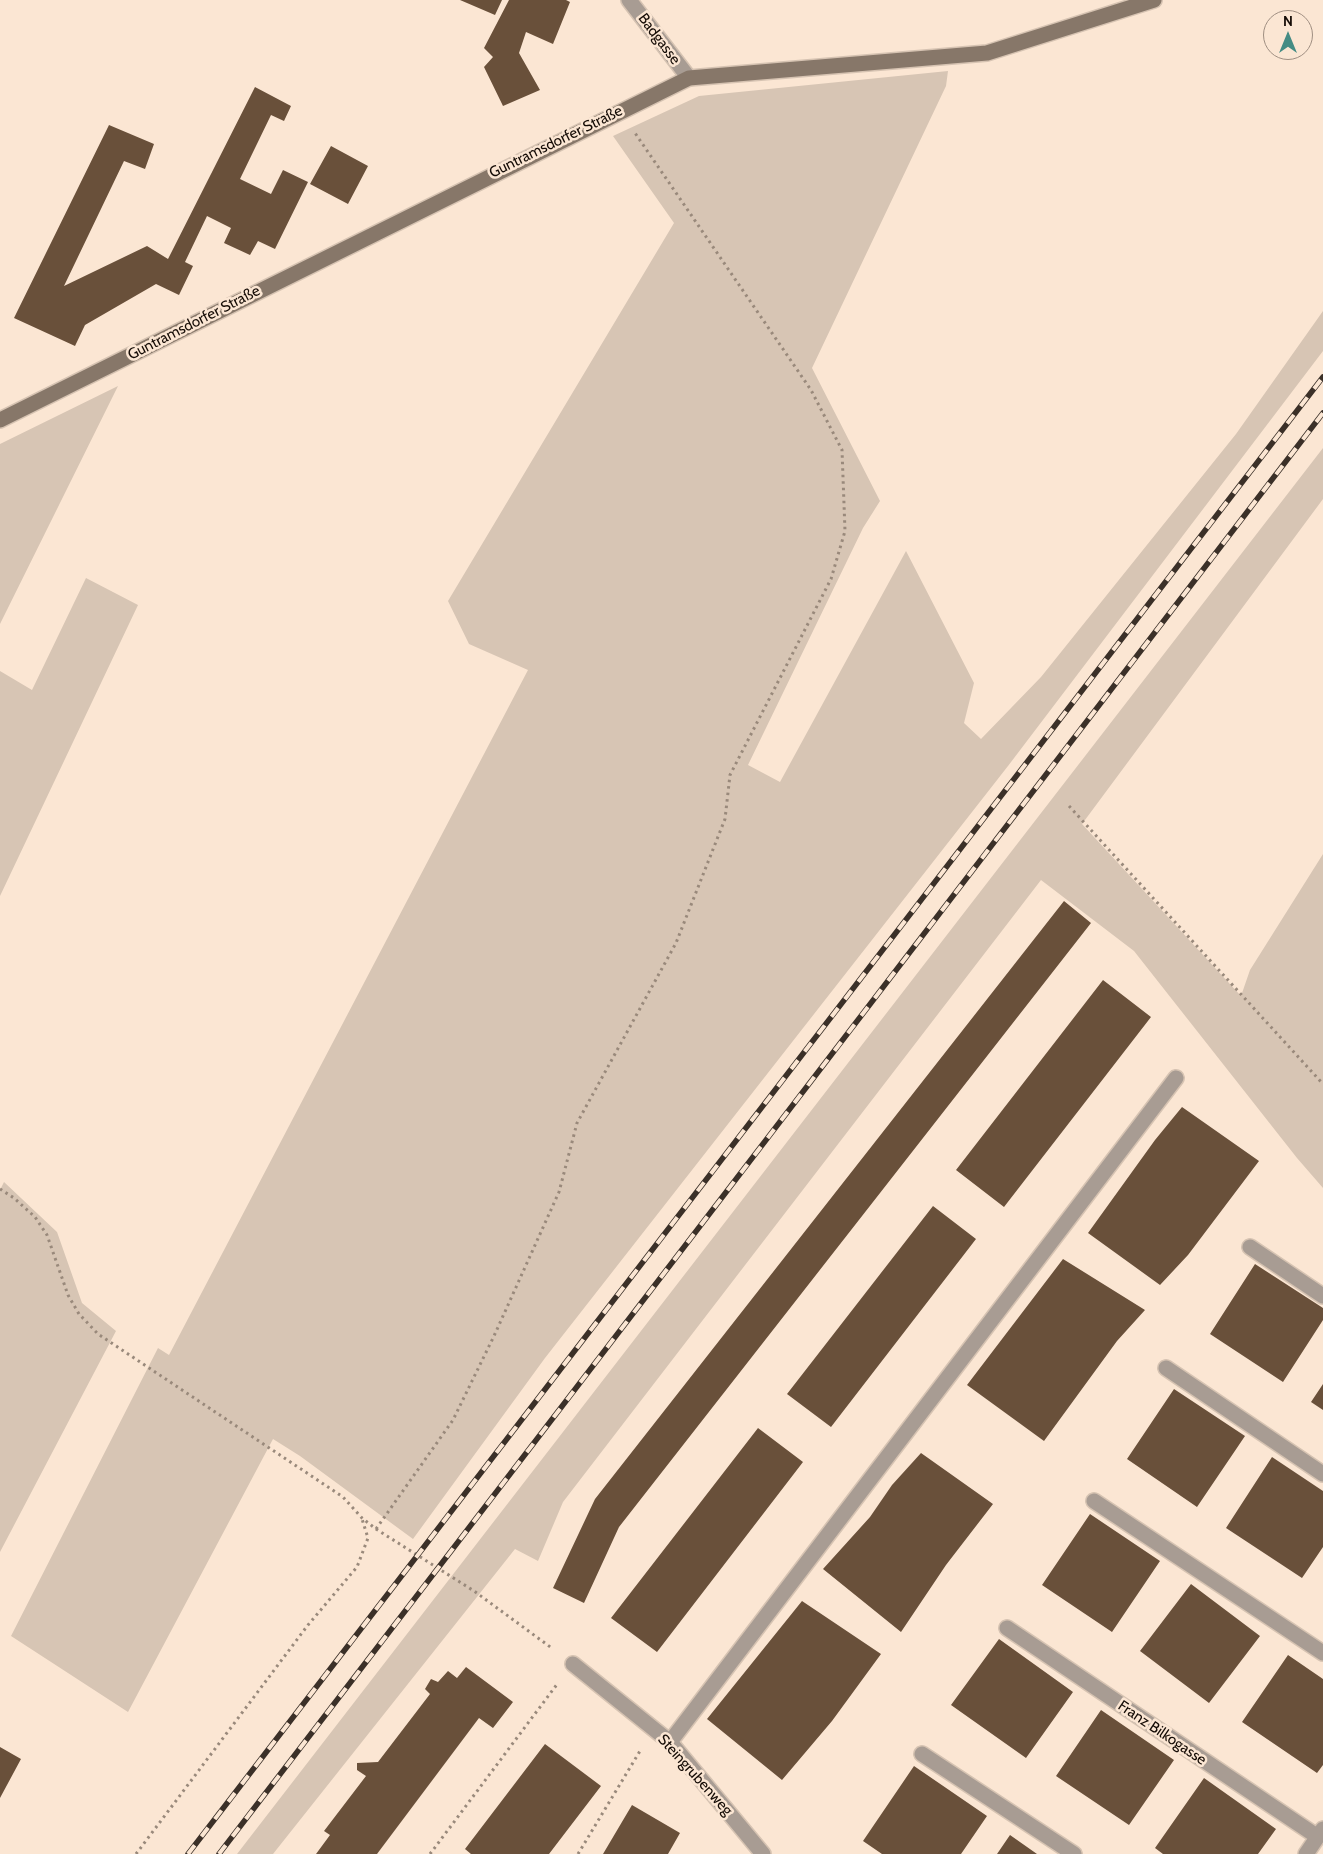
<!DOCTYPE html>
<meta charset="utf-8">
<style>
body{margin:0}
#map{position:relative;width:1323px;height:1854px;overflow:hidden;background:#fbe6d3;font-family:Cabin,sans-serif}
canvas{display:block}
.north{position:absolute;left:1263px;top:10px;width:50px;height:50px;box-sizing:border-box;background:#fbe6d3;border:1px solid #9f8e81;border-radius:50%;rotate:0deg;font-size:14px;font-weight:700;line-height:20px;text-align:center;color:#140b05}
.north::after{content:'';display:block;margin:auto;width:18px;height:22px;background:#458c84;clip-path:polygon(50% 0,100% 100%,50% 72%,0 100%)}
</style>
<div id="map">
<canvas width="1323" height="1854"></canvas>
<div class="north">N</div>
</div>
<script>
const c = document.querySelector('canvas').getContext('2d');
c.lineJoin = 'round';
function fill(path, color) { c.fillStyle = color; c.fill(path, 'evenodd'); }
const poly = rows => new Path2D(rows.map(r => 'M' + r).join(''));
function strokePath(path, color, width, dash) { c.strokeStyle = color; c.lineWidth = width; c.lineCap = dash ? 'butt' : 'round'; c.setLineDash(dash || []); c.stroke(path); }
function label(font, color, halo, rows, align = 'center') {
  c.font = font + ' Cabin,sans-serif'; c.lineWidth = 5; c.setLineDash([]); c.textBaseline = 'middle'; c.strokeStyle = halo; c.fillStyle = color; for (const [text, x, y, turn = 0] of rows) {
    c.save(); c.translate(x, y); c.rotate((+turn || 0) * Math.PI / 180); c.textAlign = isNaN(turn) ? turn : align; if (halo) c.strokeText(text, 0, 0); c.fillText(text, 0, 0); c.restore();
  }
}
const green = poly([
 [948,71,946,86,812,368,880,501,863,528,748,765,780,782,906,551,974,683,964,723,981,739,1041,677,1236,434,1323,311,1323,351,1008,766,545,1358,413,1539,300,1456,273,1439,128,1712,11,1636,158,1348,169,1355,528,670,469,644,448,601,674,223,613,136,699,96],
 [118,386,0,624,0,444],
 [1323,448,1323,499,1082,824,1241,996,1250,970,1323,854,1323,1188,1297,1158,1134,951,1041,880,563,1502,538,1561,515,1549,273,1854,237,1854],
 [86,578,138,605,0,896,0,671,32,690],
 [4,1182,57,1232,82,1303,116,1331,0,1552,0,1190]
]);
const building = poly([
 [460,0,502,0,495,15],
 [509,0,566,0,570,2,553,44,526,32,519,53,540,90,503,106,484,67,493,57,484,48],
 [255,87,291,106,284,121,271,115,240,179,271,194,283,170,308,182,275,249,258,241,250,255,224,243,231,228,207,216,185,262,193,266,179,295,156,284,85,325,75,346,14,318,109,125,154,144,145,169,124,161,64,286,147,246,168,259],
 [331,146,368,166,348,204,310,184],
 [1064,901,1091,923,619,1527,584,1603,553,1588,595,1499],
 [1103,980,1151,1017,1004,1207,956,1170],
 [1182,1107,1259,1161,1188,1255,1160,1285,1088,1233,1155,1140],
 [933,1206,976,1239,831,1427,787,1394],
 [1063,1259,1145,1310,1117,1341,1044,1441,967,1385],
 [1255,1264,1323,1308,1323,1320,1283,1382,1210,1334],
 [1323,1384,1323,1410,1311,1402],
 [1174,1389,1245,1436,1197,1507,1127,1459],
 [758,1428,803,1462,657,1652,611,1618],
 [921,1453,993,1504,946,1565,901,1632,823,1569,870,1517,892,1485],
 [1272,1457,1323,1491,1323,1547,1302,1578,1226,1528],
 [1090,1514,1160,1561,1112,1632,1042,1585],
 [1191,1584,1260,1636,1209,1703,1140,1651],
 [802,1601,881,1654,832,1721,782,1780,707,1719],
 [999,1639,1073,1692,1026,1758,951,1705],
 [1288,1655,1323,1679,1323,1765,1317,1773,1242,1722],
 [466,1667,513,1702,493,1728,479,1718,377,1854,316,1854,330,1835,324,1831,366,1776,357,1770,357,1763,378,1762,430,1694,425,1689,431,1679,438,1682,448,1671,457,1678],
 [1101,1710,1174,1760,1129,1825,1056,1776],
 [545,1744,601,1786,549,1854,471,1854,465,1849],
 [0,1747,21,1759,0,1798],
 [914,1766,987,1816,961,1854,882,1854,863,1841],
 [1204,1778,1276,1829,1258,1854,1163,1854,1155,1848],
 [632,1805,680,1833,668,1854,603,1854],
 [1010,1835,1037,1854,997,1854]
]);
const path = poly([
 [1069,806,1323,1084],
 [0,1189,14,1198,35,1217,47,1235,68,1295,79,1314,98,1334,343,1497,362,1518,376,1529,474,1591,553,1649],
 [376,1529,453,1420,494,1336,559,1192,577,1123,676,943,725,819,730,775,831,579,845,531,842,450,811,390,635,133],
 [136,1854,308,1625,357,1567,368,1538,362,1519],
 [430,1854,558,1683],
 [578,1854,640,1751]
]);
const street = poly([
 [629,0,689,78],
 [1250,1247,1323,1296],
 [1166,1368,1323,1474],
 [1094,1501,1323,1653],
 [1007,1628,1318,1837],
 [573,1664,670,1742,763,1854],
 [670,1742,1176,1078],
 [922,1754,1074,1854],
 [1306,1854,1323,1829]
]);
const secondary = poly([
 [0,420,689,78,987,53,1154,0]
]);
const rail = poly([
 [188,1854,1323,377],
 [219,1854,1323,413]
]);
const streetNames = [
 ["Badgasse",659,39,53],
 ["Guntramsdorfer Straße",556,142,-26],
 ["Guntramsdorfer Straße",194,323,-27],
 ["Franz Bilkogasse",1162,1733,34],
 ["Steingrubenweg",695,1775,48]
];
fill(green, '#d7c5b4');
fill(building, '#69503a');
strokePath(street, '#d6c3b2', 18);
strokePath(secondary, '#d6c3b2', 18);
strokePath(path, '#99897b', 3, [2.5, 4]);
strokePath(street, '#a89c93', 15);
strokePath(secondary, '#877769', 15);
strokePath(rail, '#3b3028', 5.5);
strokePath(rail, '#fbe6d3', 4, [11]);
label('15px', '#140b05', '#fbe6d3', streetNames);
</script>
